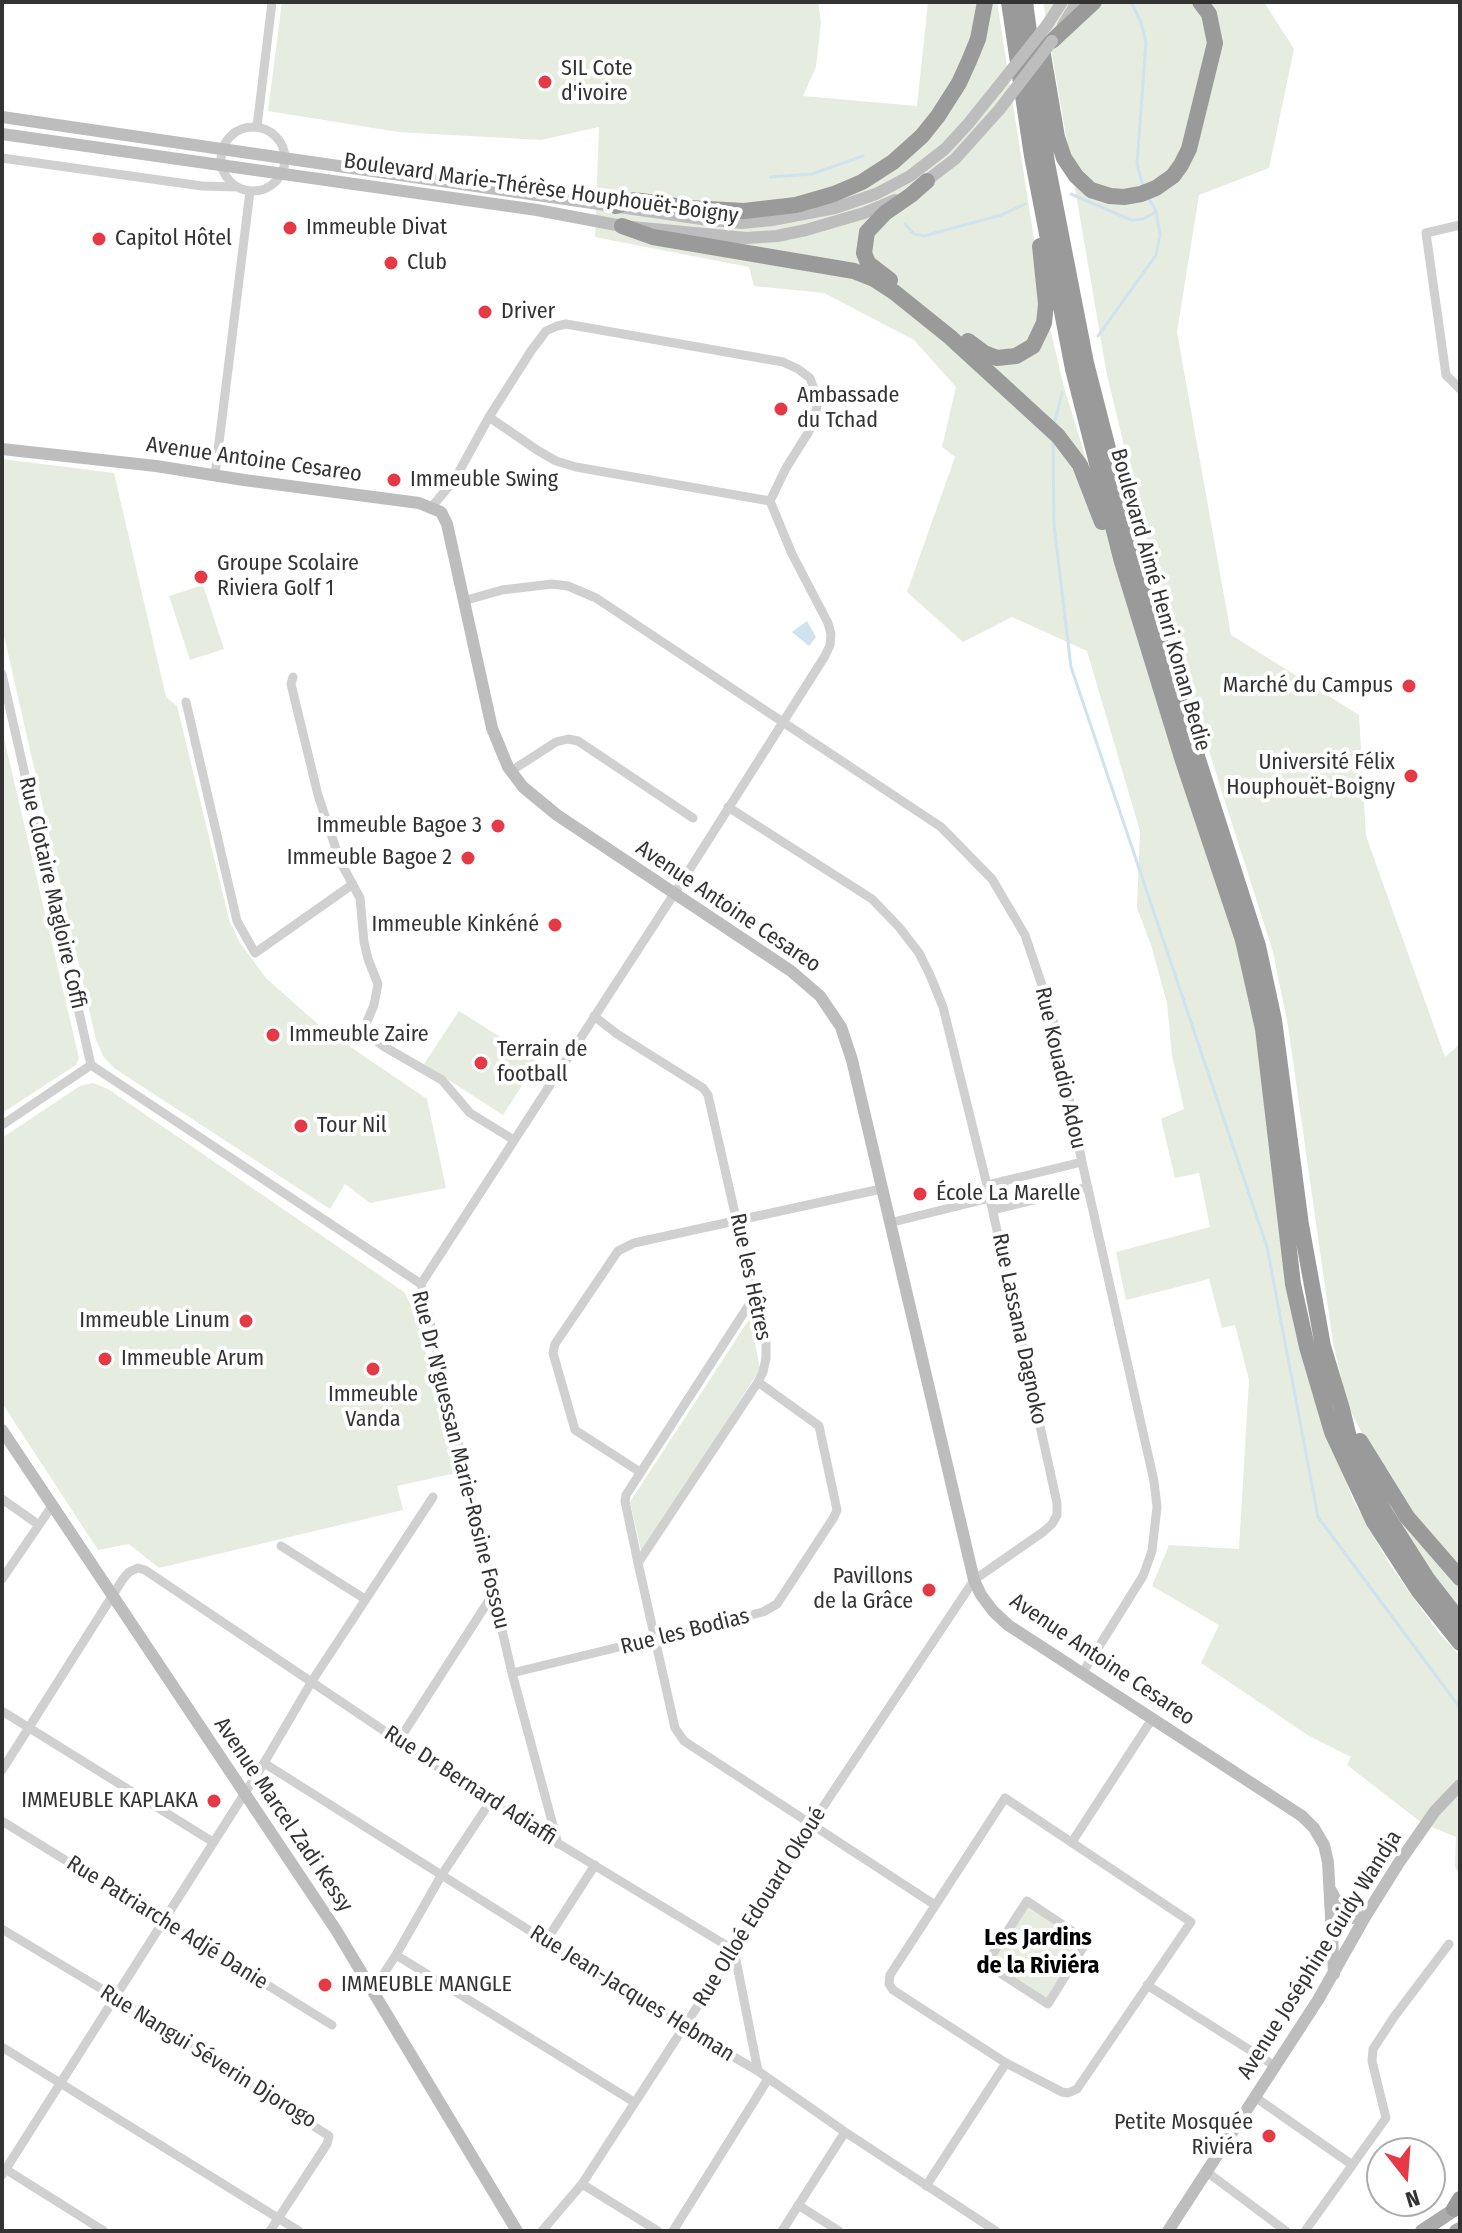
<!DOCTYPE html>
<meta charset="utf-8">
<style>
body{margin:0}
#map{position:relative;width:1462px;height:2233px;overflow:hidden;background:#fff;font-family:"Fira Sans Condensed",sans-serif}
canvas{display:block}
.frame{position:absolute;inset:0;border:4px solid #333;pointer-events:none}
.north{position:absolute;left:1366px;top:2137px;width:80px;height:80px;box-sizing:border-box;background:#fff;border:2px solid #adadad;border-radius:50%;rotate:163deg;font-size:22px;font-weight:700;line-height:32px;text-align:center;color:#333}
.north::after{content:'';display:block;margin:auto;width:28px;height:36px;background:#e63946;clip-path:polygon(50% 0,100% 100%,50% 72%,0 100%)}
</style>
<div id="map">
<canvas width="1462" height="2233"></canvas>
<div class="frame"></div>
<div class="north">N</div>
</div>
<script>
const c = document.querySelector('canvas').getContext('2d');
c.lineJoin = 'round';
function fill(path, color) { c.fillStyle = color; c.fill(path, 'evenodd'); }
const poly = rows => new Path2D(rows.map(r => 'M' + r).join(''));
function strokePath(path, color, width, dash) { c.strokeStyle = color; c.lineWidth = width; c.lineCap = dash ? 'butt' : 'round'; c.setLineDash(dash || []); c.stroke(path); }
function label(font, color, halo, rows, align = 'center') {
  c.font = font + ' "Fira Sans Condensed",sans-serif'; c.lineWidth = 8; c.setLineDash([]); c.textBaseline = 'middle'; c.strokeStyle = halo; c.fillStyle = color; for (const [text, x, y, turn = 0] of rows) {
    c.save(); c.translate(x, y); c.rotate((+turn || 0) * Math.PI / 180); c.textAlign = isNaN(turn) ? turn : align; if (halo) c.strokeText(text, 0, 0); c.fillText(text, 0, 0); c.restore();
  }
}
const green = poly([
 [282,2,818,2,821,22,816,67,803,96,917,106,928,2,997,2,1044,303,1064,387,1179,763,1246,961,1285,1232,1328,1433,1353,1500,1390,1565,1438,1632,1460,1656,1460,1878,1455,1866,1456,1837,1422,1823,1347,1765,1351,1757,1309,1736,1201,1663,1219,1625,1152,1586,1169,1545,1239,1549,1249,1380,1235,1325,1222,1328,1209,1279,1126,1300,1116,1252,1210,1227,1199,1173,1175,1178,1161,1119,1184,1109,1172,1055,1167,1003,1151,945,1137,908,1140,831,1087,651,1012,617,963,642,907,592,955,457,942,447,956,387,914,340,824,293,754,286,749,267,595,237,599,127,541,140,398,132,268,111],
 [1043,2,1264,2,1294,49,1269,168,1199,195,1177,332,1231,635,1359,715,1366,836,1445,1057,1460,1044,1460,1570,1411,1513,1372,1453,1348,1406,1333,1343,1288,1026,1273,952,1163,607,1107,375],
 [2,459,114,473,166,697,177,706,230,923,240,943,266,978,321,1027,427,1099,446,1188,370,1203,345,1184,330,1209,114,1068,103,1056,96,1040,2,627],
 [203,585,224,649,190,660,169,596],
 [2,730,79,1058,76,1065,2,1113],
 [459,1011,538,1061,503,1115,424,1064],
 [93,1083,108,1089,404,1292,417,1317,456,1473,397,1486,403,1510,159,1568,129,1544,98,1550,2,1403,2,1138,80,1086],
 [750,1318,760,1369,642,1554,630,1502],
 [1380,1487,1460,1586,1460,1610,1414,1549],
 [1027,1904,1085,1942,1046,2001,988,1963]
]);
const water = poly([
 [807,621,816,637,809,646,792,632]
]);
const stream = poly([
 [1131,2,1140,20,1146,42,1137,164,1143,186],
 [770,177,812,174,863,156],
 [1071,194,1131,220,1143,219,1156,212],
 [905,224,914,234,924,236,1001,215,1025,204],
 [1098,336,1156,255,1160,235,1156,211,1148,197],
 [1054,425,1062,393],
 [1053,441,1054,525,1071,667,1267,1247,1318,1517,1460,1708]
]);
const street = poly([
 '221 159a32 32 0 1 1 64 0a32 32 0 1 1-64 0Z',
 [257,127,272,2],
 [2,158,202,186,237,187],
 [1460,225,1426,233,1446,375,1460,389],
 [489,417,537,450,556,461,576,467,770,501],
 [215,475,250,191],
 [463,601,502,590,552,584,568,586,596,598,941,827,992,879,1025,935,1052,1015,1082,1162,1154,1481,1157,1507,1152,1551,1143,1576,1083,1672],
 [2,674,91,1065],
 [293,677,291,684,318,795,340,861,360,898,364,942,368,959,378,984,374,1005,365,1026,366,1033,383,1046,442,1080,470,1113,514,1140],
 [186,702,237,921,255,953,353,884],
 [511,771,556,742,568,739,578,741,693,818],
 [594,1016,617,1034,703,1088,708,1095,754,1297,766,1340,766,1358,763,1372,758,1382,638,1563],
 [91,1065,421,1284,512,1673,558,1844],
 [2,1125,91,1065],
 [1003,1181,1009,1206],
 [987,1185,1082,1162],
 [993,1210,1088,1187],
 [889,1223,990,1198],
 [421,1284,674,894,825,656,830,645,831,634,828,623,792,554,770,501,786,468,808,433,814,420,817,406,815,392,810,378,798,369,783,362,566,324,557,326,546,331,531,351,489,417,455,479,430,509],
 [754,1297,626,1495,625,1501,638,1563,675,1728,684,1741,935,1905],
 [640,1472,575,1430,553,1353,555,1344,618,1251,634,1243,881,1189],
 [2,1499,39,1525],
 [281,1546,365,1599],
 [2,1579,52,1506],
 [512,1673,763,1612,777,1604,834,1517,837,1510,819,1426,758,1382],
 [2,1711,213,1842],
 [399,1740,493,1594],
 [264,1763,684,2028,758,2071,845,2132,996,2231],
 [2,1770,123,1579,129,1572,138,1568,145,1570,490,1802,734,1950,758,2071],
 [1005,1798,1191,1922,1077,2089,1068,2093,1062,2092,1006,2063,893,1990,889,1984,890,1975,1005,1798],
 [2,1821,332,2025],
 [1072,1842,1152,1719],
 [1027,1901,1087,1941,1048,2004,986,1964,1027,1901],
 [2,1929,115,1997,329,2136,327,2144,270,2231],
 [546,1941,595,1865],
 [396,1955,634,2102],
 [1147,1985,1275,2066],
 [373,1990,396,1955,441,1876,490,1802],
 [2,2047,299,2231],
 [1255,2097,1351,2164],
 [2,2167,104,2231],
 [1207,2172,1286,2231],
 [2,2175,264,1763,312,1681,433,1497],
 [582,2184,658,2231],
 [926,2186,1006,2063],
 [798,2205,839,2231],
 [542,2231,582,2184,734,1950,811,1825,974,1580,1043,1532,1052,1524,1057,1515,1057,1503,987,1185,943,1007,930,975,919,953,899,927,872,899,728,807],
 [673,2231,768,2079],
 [782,2231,845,2132],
 [1305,2231,1386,2118,1372,2061,1373,2049,1394,2017,1449,1944]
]);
const secondary = poly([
 [1047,25,1062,2],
 [1063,25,1077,2],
 [2,117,702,219,742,223,772,220,835,208,876,194,910,176,945,149,968,124,997,88],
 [2,134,537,210,622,226,746,238,777,236,806,230,864,213,895,200],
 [921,185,955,159,999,110],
 [2,449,156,466,244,480,419,503,441,512,447,524,492,728,508,767,523,787,557,815,791,971,820,996,841,1027,852,1060,974,1580,981,1595,993,1611,1008,1625,1302,1816,1314,1828,1324,1845,1328,1862,1334,1974],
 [2,1430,336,1930,517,2231],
 [1331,1891,1344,1914,1353,1918,1365,1917],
 [1168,2231,1318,2000,1365,1917,1398,1864,1435,1811,1460,1785]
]);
const primary = poly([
 [1422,2231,1460,2206],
 [1456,2231,1460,2229]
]);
const highway = poly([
 [1009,2,1032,156,1073,369,1122,562,1183,761,1243,940,1263,1029,1293,1284,1307,1347,1332,1432,1374,1522,1418,1590,1460,1643],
 [1025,2,1047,163,1086,363,1148,604,1258,946,1274,1020,1301,1225,1323,1346,1342,1409,1350,1442,1358,1462,1384,1511,1428,1580,1460,1621],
 [1052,41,1094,2],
 [1041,43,1057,137,1064,158,1076,176,1091,190,1110,196,1124,197,1141,194,1156,188,1173,176,1181,165,1189,149,1215,43,1209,14,1200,2],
 [616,206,634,200,690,208,744,211,796,205,834,194,862,182,893,162,922,136,938,116,959,83,969,61,978,39,985,2],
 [622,226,653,237,854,271,874,279,894,292,950,337,1058,436,1080,465,1102,522],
 [890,280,868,263,864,253,867,232,885,213,911,195,927,181],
 [968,341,984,353,997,358,1016,356,1033,346,1044,323,1046,304,1040,246],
 [1360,1441,1407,1517,1460,1578],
 [1454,2209,1460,2199]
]);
const secondaryBridge = poly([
 [997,88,1047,25],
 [999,110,1052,41]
]);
const markers = [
 [545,82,8,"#e63946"],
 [290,228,8,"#e63946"],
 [99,239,8,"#e63946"],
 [391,263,8,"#e63946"],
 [485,312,8,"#e63946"],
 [781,409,8,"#e63946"],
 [394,480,8,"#e63946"],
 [201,577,8,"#e63946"],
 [1409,686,8,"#e63946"],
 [1411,776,8,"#e63946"],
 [498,826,8,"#e63946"],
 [468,858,8,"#e63946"],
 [555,925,8,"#e63946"],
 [273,1035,8,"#e63946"],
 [481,1063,8,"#e63946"],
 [301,1126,8,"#e63946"],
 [920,1194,8,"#e63946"],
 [246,1321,8,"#e63946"],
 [105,1359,8,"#e63946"],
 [373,1369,8,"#e63946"],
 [929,1590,8,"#e63946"],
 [214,1801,8,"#e63946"],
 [325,1985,8,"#e63946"],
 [1269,2136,8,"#e63946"]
];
const poiNames = [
 ["SIL Cote",561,69],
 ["d'ivoire",561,94],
 ["Immeuble Divat",306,228],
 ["Capitol Hôtel",115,239],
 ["Club",407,263],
 ["Driver",501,312],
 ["Ambassade",797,396],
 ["du Tchad",797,421],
 ["Immeuble Swing",410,480],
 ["Groupe Scolaire",217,564],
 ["Riviera Golf 1",217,589],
 ["Marché du Campus",1393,686,"right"],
 ["Université Félix",1395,763,"right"],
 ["Houphouët-Boigny",1395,788,"right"],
 ["Immeuble Bagoe 3",482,826,"right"],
 ["Immeuble Bagoe 2",452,858,"right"],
 ["Immeuble Kinkéné",539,925,"right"],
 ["Immeuble Zaire",289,1035],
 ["Terrain de",497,1050],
 ["football",497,1075],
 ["Tour Nil",317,1126],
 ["École La Marelle",936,1194],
 ["Immeuble Linum",230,1321,"right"],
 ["Immeuble Arum",121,1359],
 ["Immeuble",373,1395,"center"],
 ["Vanda",373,1420,"center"],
 ["Pavillons",913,1577,"right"],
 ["de la Grâce",913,1602,"right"],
 ["IMMEUBLE KAPLAKA",198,1801,"right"],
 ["IMMEUBLE MANGLE",341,1985],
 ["Petite Mosquée",1253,2123,"right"],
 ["Riviéra",1253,2148,"right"]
];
const streetNames = [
 ["Boulevard Marie-Thérèse Houphouët-Boigny",541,189,8],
 ["Avenue Antoine Cesareo",254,460,8],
 ["Boulevard Aimé Henri Konan Bedie",1160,600,74],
 ["Rue Clotaire Magloire Coffi",52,893,77],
 ["Avenue Antoine Cesareo",728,907,34],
 ["Rue Kouadio Adou",1060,1068,77],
 ["Rue les Hêtres",750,1277,78],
 ["Rue Lassana Dagnoko",1019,1329,78],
 ["Rue Dr N'guessan Marie-Rosine Fossou",460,1460,76],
 ["Rue les Bodias",685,1632,-14],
 ["Avenue Antoine Cesareo",1102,1660,34],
 ["Rue Dr Bernard Adiaffi",470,1786,33],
 ["Avenue Marcel Zadi Kessy",283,1815,56],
 ["Rue Olloé Edouard Okoué",760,1907,-58],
 ["Rue Patriarche Adjé Danie",167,1923,32],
 ["Avenue Joséphine Guidy Wandja",1320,1955,-58],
 ["Rue Jean-Jacques Hebman",632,1994,32],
 ["Rue Nangui Séverin Djorogo",208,2057,32]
];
const neighbourhoodNames = [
 ["Les Jardins",1038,1938],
 ["de la Riviéra",1038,1966]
];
fill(green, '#e6ecdf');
fill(water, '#cfe2ee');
strokePath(stream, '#cfe2ee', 3);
strokePath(street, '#d0d0d0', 9);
strokePath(secondary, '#bdbdbd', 12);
strokePath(primary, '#ababab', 14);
strokePath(highway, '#9a9a9a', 16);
strokePath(secondaryBridge, '#bdbdbd', 12);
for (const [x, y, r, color] of markers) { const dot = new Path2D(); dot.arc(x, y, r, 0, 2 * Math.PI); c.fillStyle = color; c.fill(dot); strokePath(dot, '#fff', 3); }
label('22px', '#333', '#fff', poiNames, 'left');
label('22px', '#333', '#fff', streetNames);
label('bold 24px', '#000', '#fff', neighbourhoodNames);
</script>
